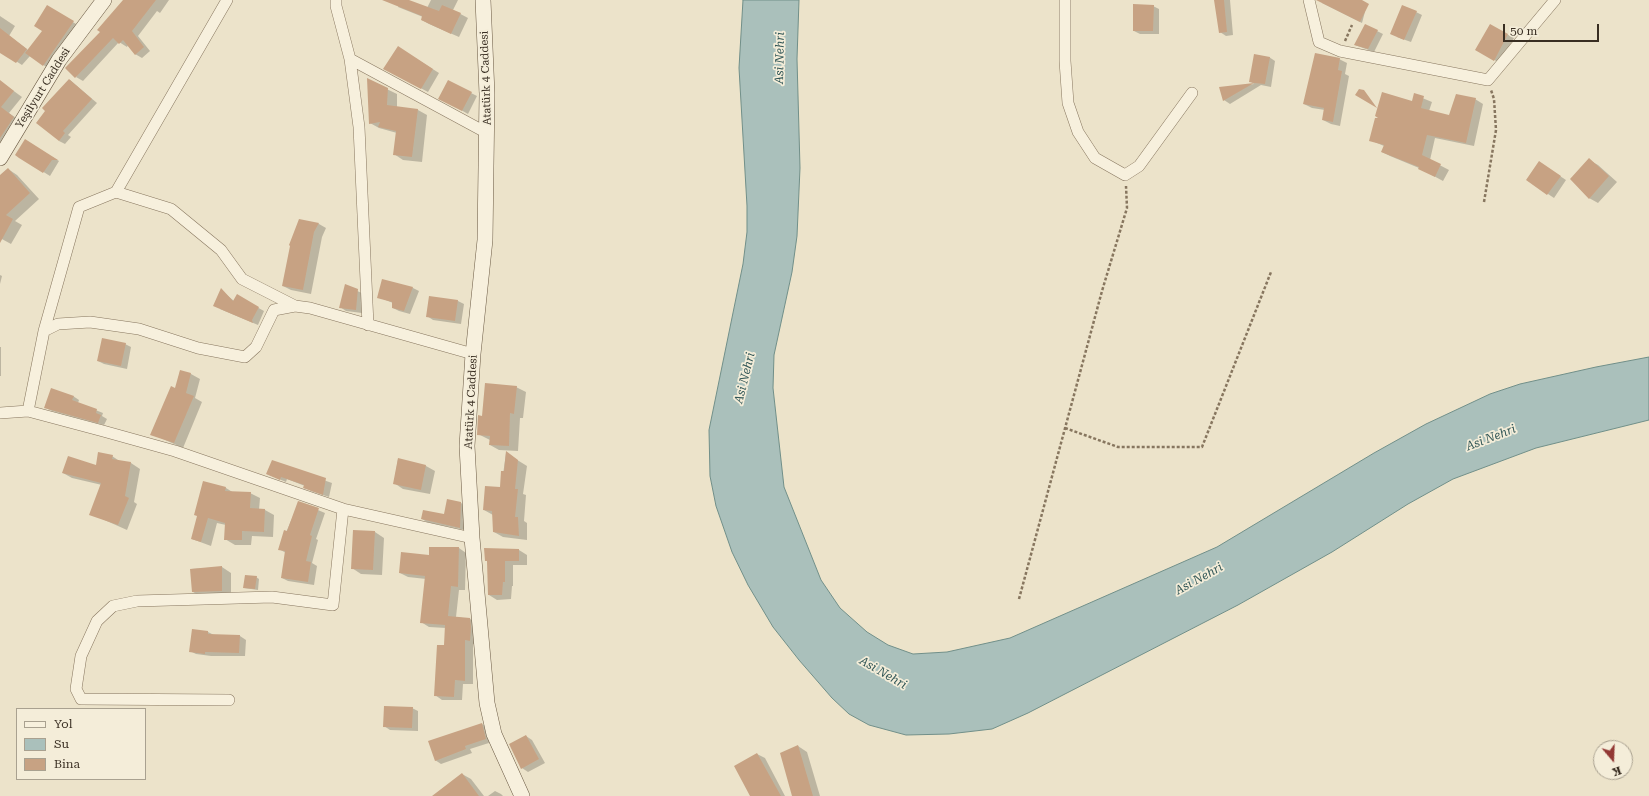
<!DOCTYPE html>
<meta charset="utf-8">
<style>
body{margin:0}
#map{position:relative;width:1649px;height:796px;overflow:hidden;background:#ece3ca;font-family:"Roboto Serif",serif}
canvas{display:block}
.legend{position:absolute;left:16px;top:708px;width:130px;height:72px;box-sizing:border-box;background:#f4edd9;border:1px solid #a9a190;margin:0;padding:5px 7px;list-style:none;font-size:12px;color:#392e22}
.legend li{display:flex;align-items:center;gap:8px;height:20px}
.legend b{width:20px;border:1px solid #a9a190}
.north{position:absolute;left:1593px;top:740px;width:40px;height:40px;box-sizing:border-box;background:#f4edd9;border:1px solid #a9a190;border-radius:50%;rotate:161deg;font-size:11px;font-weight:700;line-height:16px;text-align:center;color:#392e22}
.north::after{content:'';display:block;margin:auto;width:14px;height:18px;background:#923834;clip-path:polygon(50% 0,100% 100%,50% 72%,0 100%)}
.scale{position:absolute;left:1503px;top:24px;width:96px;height:18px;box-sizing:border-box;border:2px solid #392e22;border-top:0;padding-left:5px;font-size:12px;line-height:14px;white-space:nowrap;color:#392e22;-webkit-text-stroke:3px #f4edd9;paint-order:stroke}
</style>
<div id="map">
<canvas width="1649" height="796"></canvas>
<ul class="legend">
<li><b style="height:5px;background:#f7f0dd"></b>Yol</li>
<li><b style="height:11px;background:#aac0bb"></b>Su</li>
<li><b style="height:11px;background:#c7a283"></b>Bina</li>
</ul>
<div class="north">K</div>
<div class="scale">50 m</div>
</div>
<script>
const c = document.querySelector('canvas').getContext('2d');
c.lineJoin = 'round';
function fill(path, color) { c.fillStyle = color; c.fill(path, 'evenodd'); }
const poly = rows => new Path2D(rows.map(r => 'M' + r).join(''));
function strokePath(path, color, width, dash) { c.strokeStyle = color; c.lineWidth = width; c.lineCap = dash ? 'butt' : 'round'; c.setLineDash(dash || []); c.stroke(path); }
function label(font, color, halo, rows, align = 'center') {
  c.font = font + ' "Roboto Serif",serif'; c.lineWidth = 3.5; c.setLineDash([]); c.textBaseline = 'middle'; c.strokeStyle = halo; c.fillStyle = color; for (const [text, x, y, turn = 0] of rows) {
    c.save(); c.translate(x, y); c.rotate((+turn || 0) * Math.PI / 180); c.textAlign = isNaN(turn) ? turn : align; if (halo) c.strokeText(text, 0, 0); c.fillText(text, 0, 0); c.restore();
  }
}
const water = poly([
 [743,0,799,0,797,59,800,168,797,236,792,272,774,355,773,388,784,487,821,580,840,608,867,632,888,645,913,654,947,652,1010,638,1217,547,1374,453,1426,424,1490,394,1520,384,1596,367,1649,357,1649,420,1536,448,1453,479,1408,504,1332,552,1238,605,1028,713,992,729,949,734,906,735,869,725,849,714,832,698,799,660,773,627,748,585,732,552,716,506,710,476,709,430,743,264,747,232,747,206,739,68,743,0]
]);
const shadow = poly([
 [124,0,169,0,160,13,157,11,138,36,150,51,142,58,135,54,128,45,127,47,119,42,83,81,76,77,101,32],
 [401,0,406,0,427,8,431,0,458,0,453,10,468,18,459,37,429,24,422,20,423,17,398,7],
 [1215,0,1230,0,1233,35,1226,36,1220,32],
 [1323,0,1359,0,1367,4,1362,23,1322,3],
 [1153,6,1159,9,1159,34,1140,34,1134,31],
 [48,7,81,27,51,70,30,56,22,65,0,51,0,16,15,26,9,36,28,50,44,31],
 [1416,12,1422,15,1411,42,1397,37],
 [1490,25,1514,38,1500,63,1476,50],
 [1377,31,1383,34,1374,52,1355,45],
 [404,51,439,73,428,92,385,69],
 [1269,57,1275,61,1271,87,1261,85,1230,104,1224,100,1221,88,1254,84,1250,81],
 [1339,59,1347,63,1345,74,1349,76,1340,126,1331,124,1323,120,1325,110,1312,108,1304,104],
 [70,80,97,103,68,135,71,137,65,144,59,141],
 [368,80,397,94,397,107,418,110,427,115,422,162,403,160,394,154,397,133,379,128,370,123],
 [0,81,22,97,9,113,23,123,0,144],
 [471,93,477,96,468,114,440,98],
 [1415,95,1432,102,1429,111,1450,116,1475,99,1483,104,1474,146,1435,138,1430,160,1449,170,1443,181,1419,168,1390,156,1382,152,1384,146,1370,140,1381,120,1413,102],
 [31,144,59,161,50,176,16,155],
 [1589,160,1598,165,1617,182,1598,203,1589,198],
 [1545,166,1566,180,1554,198,1527,180],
 [8,169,17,175,39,199,15,221,22,225,11,244,0,238,0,176],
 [300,220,319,224,326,228,322,237,311,294,291,290,283,286],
 [0,275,2,276,0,284],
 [383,280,413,288,419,291,410,314,399,311,393,308,393,303,378,297],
 [346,286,364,294,362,313,346,311,340,307],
 [221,290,234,301,237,296,264,311,258,325,220,309],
 [430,297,458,301,464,304,461,324,433,320,427,316],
 [125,344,131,347,127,369,104,364,98,361],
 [0,347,1,347,1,376,0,376],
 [180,371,191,374,200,379,195,398,202,402,183,448,152,434,176,389],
 [516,387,526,392,523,418,520,418,518,451,499,450,490,445,490,440,478,434,483,417],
 [73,396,79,400,78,403,103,413,102,416,107,419,104,425,52,411,46,408],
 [506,453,527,466,523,494,526,495,524,521,527,523,527,540,503,537,494,532,493,515,484,510,501,489],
 [112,456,121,462,131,463,140,469,134,502,137,504,127,530,91,514,102,485,72,478,63,473,96,466],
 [398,459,426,466,435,471,430,494,403,489,394,483],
 [272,462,332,483,329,497,311,491,305,486,287,479,286,482,267,474],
 [204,482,226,488,234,493,250,493,260,498,259,510,265,510,274,515,273,537,252,536,251,545,235,545,225,539,226,525,217,523,211,546,192,539,198,516],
 [299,502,325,513,316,539,318,540,312,563,317,566,314,585,288,581,282,578,286,553,279,549],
 [461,503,466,506,465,530,427,522,422,519,445,516],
 [354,531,375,532,384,538,382,575,361,574,352,568],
 [459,548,466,553,465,590,459,590,456,617,470,619,478,623,477,645,473,644,473,684,463,684,462,700,442,700,435,695,445,646,446,628,429,627,421,622,426,579,408,577,400,573,430,556],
 [519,550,527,555,527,565,513,565,513,586,512,586,511,599,497,600,489,595,488,562],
 [222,567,231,573,231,596,202,597,193,592,191,569],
 [256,577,259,579,258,590,244,588],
 [208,632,214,635,240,636,246,640,245,656,211,656,196,654,190,651],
 [412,708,418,711,418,731,390,730,384,726],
 [482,724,488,728,492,742,470,749,472,753,441,764,435,760],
 [526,736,532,740,545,763,528,772,522,768],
 [798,746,807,752,820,796,793,796],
 [757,754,765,758,785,796,751,796],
 [462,774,471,779,484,796,443,796],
 [495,791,501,794,503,796,488,796]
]);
const building = poly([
 [123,0,156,0,132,31,144,47,135,55,123,40,119,44,113,38,75,78,65,68,100,32,97,30],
 [382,0,409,0,439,11,442,5,461,13,451,34,421,20,422,16],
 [1214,0,1224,0,1227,32,1219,33],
 [1316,0,1362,0,1369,4,1360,22],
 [1133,4,1154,5,1153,31,1133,31],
 [47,5,74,21,43,66,25,53,42,31,34,26],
 [1402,5,1417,11,1404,40,1390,34],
 [1365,24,1378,30,1368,49,1354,45],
 [1490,24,1508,34,1494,61,1475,50],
 [0,28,27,49,16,63,0,53],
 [398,46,433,69,421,89,383,69],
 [1315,53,1340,58,1338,70,1342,71,1333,122,1322,120,1324,108,1303,104],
 [1254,54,1270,57,1265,84,1254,83,1223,101,1219,87,1254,83,1249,82],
 [367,78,388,88,387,105,418,109,412,157,393,155,396,131,378,127,380,122,369,124],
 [69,79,92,99,63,131,65,133,59,141,36,123,45,111,42,108],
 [0,80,14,91,1,107,14,117,0,138],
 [448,80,472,92,462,111,438,99],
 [1359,89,1364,90,1377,108,1355,95],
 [1382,92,1412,101,1414,93,1424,96,1421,108,1449,115,1456,94,1476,98,1466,143,1427,135,1422,155,1441,164,1435,177,1418,169,1419,167,1381,152,1384,145,1369,141,1375,118,1378,118,1375,116],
 [25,139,58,160,52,160,43,173,19,158,15,155],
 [1589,158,1609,176,1589,199,1570,179],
 [1539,161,1561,176,1547,195,1526,180],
 [8,168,30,193,6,215,13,219,0,243,0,175],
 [299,219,319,223,314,232,303,290,282,286,290,246,289,245],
 [382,279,413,287,404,311,392,308,392,302,377,298],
 [345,284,358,289,356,310,339,308],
 [221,288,233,301,237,294,259,307,252,320,253,323,213,306],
 [429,296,458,300,455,321,426,317],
 [102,338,126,343,121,366,97,361],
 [180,370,191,373,186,393,194,396,174,443,150,435,171,386,175,388],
 [485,383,517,386,514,414,510,413,509,446,489,445,490,436,477,435,478,415,482,416],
 [51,388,74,396,72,400,97,409,96,413,101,415,98,423,44,408],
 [506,451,518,460,515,489,518,489,515,517,518,517,519,536,493,532,492,511,483,510,485,486,500,487,501,471,504,471],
 [98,452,113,455,112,459,131,462,125,496,129,498,118,525,89,515,101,483,62,473,68,456,96,465],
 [398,458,426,465,421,490,393,484],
 [272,460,326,478,323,495,303,488,304,485,281,477,280,480,266,474],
 [203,481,226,487,225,491,251,492,250,508,265,509,264,532,242,531,242,540,224,540,225,523,208,518,201,542,191,539,197,516,194,515],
 [447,499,461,502,460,528,421,519,423,510,444,514],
 [298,501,319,508,310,535,312,536,306,561,311,562,308,582,281,578,285,551,278,550,284,530,287,531],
 [353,530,375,531,373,570,351,569],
 [429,547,459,547,458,587,451,586,448,616,470,618,471,627,470,641,465,640,465,681,455,680,454,697,434,696,437,645,444,645,445,625,420,623,425,576,399,573,401,552,429,555],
 [484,548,519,549,519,561,505,561,505,582,503,582,502,595,488,595,487,561,485,561],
 [222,566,222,591,192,592,190,569],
 [245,575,257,576,255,589,243,588],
 [192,629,208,631,208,634,240,635,239,653,205,652,205,654,189,652],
 [384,706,413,707,412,728,383,727],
 [482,723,486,739,465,746,466,749,435,761,428,741],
 [526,735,539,759,521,769,509,744],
 [798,745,813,796,792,796,780,753],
 [757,753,781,796,750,796,734,766],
 [462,773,479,796,432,796]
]);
const path = poly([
 [1345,41,1352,25],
 [1484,202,1496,130,1494,99,1491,90],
 [1065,428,1118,447,1202,447,1271,272],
 [1019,599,1102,291,1127,208,1126,186]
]);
const street = poly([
 [336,0,336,6,350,59,487,133],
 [1065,0,1065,61,1068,103,1078,132,1095,158,1125,175,1139,166,1192,93],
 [1309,0,1319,42,1340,51,1488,80,1555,0],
 [350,59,359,127,368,325],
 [116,192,171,209,221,250,242,279,295,306],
 [44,331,79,207,116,192,227,0],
 [28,411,44,331,58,324,90,322,139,329,198,348,245,357,256,347,274,310,295,306,310,308,473,354],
 [0,413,28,411,103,431,175,451,343,509,472,538],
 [229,700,81,699,76,689,81,656,97,621,113,606,137,601,272,597,333,605,343,509]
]);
const secondary = poly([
 [483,0,487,94,485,240,473,354,467,446,472,538,487,703,494,734,522,796],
 [0,158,59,60,104,0]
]);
const streetNames = [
 ["Atatürk 4 Caddesi",486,78,-92],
 ["Yeşilyurt Caddesi",43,88,-58],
 ["Atatürk 4 Caddesi",471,402,-87]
];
const waterNames = [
 ["Asi Nehri",780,58,-89],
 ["Asi Nehri",745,378,-76],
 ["Asi Nehri",1491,438,-21],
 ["Asi Nehri",1199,579,-29],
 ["Asi Nehri",883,673,30]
];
fill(water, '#aac0bb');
strokePath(water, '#718f89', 1);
fill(shadow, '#0003');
fill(building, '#c7a283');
strokePath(street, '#87765f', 12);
strokePath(secondary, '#695842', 16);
strokePath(path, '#87765f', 2.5, [3, 2]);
strokePath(street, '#f7f0dd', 11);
strokePath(secondary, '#f7f0dd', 15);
label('11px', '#392e22', '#f4edd9', streetNames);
label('italic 12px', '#325757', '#f4edd9', waterNames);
</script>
